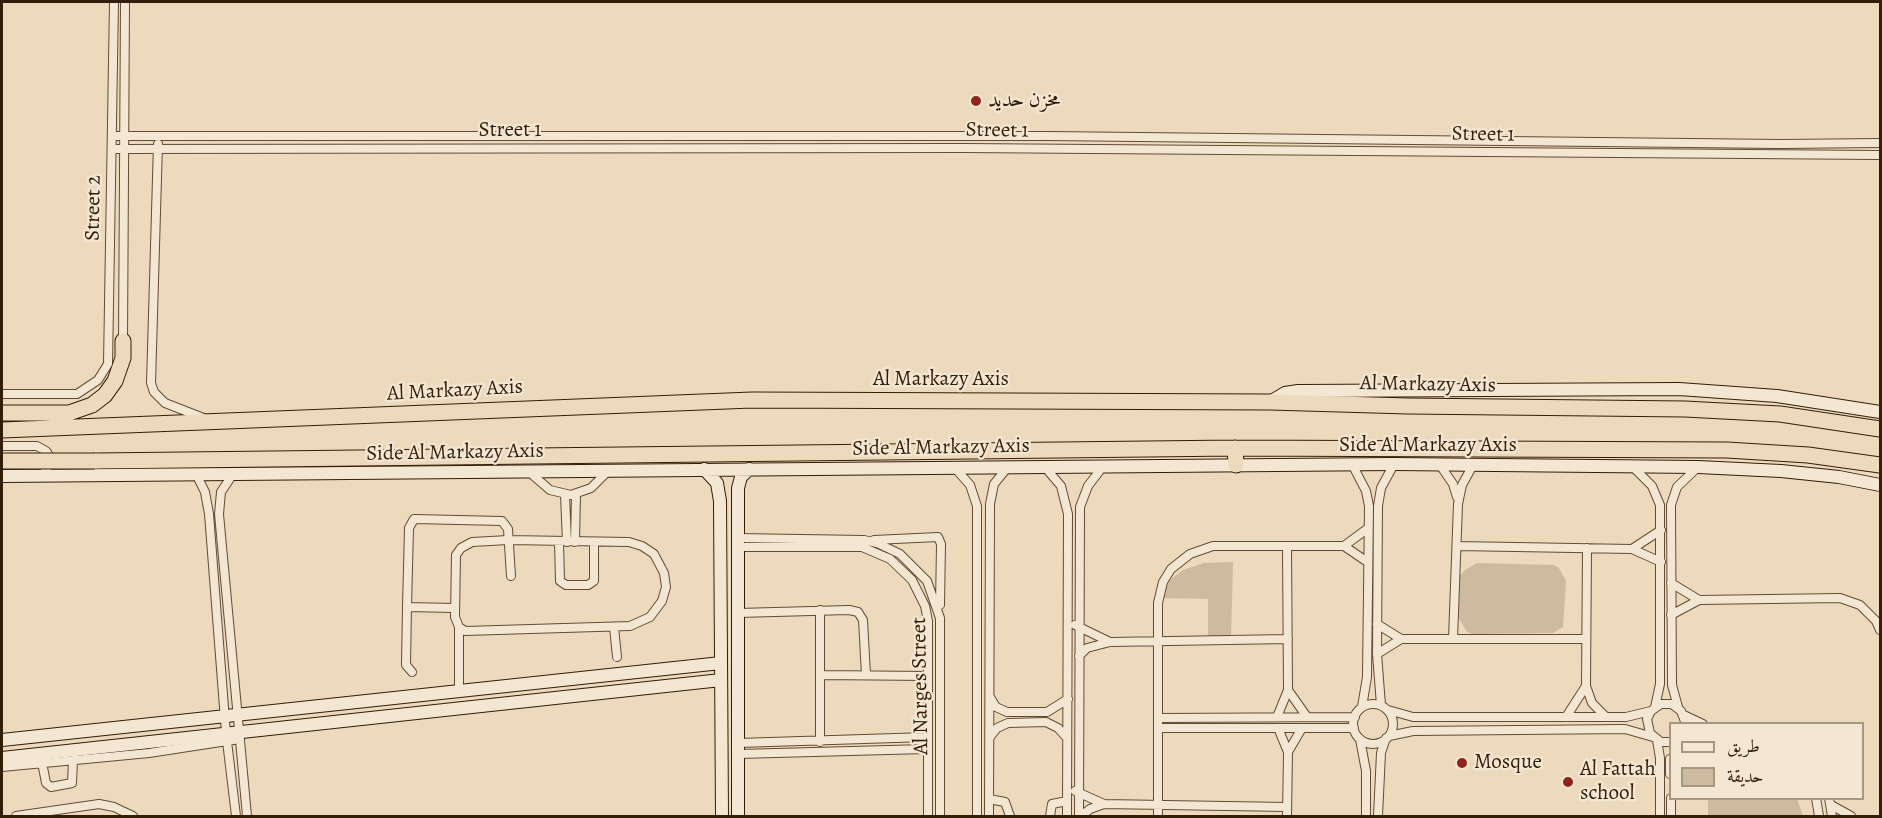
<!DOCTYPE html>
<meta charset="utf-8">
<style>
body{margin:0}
#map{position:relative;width:1882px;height:818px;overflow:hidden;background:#eddabd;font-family:Alegreya,Amiri,serif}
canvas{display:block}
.frame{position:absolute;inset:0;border:3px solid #341d06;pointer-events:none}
.legend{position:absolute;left:1669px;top:722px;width:195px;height:78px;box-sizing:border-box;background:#f3e7d4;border:2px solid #a79682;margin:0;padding:8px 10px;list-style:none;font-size:18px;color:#341d06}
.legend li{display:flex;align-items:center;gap:12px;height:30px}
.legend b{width:30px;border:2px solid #a79682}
</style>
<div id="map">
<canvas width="1882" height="818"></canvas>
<div class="frame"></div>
<ul class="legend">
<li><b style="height:8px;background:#f3e7d4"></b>طريق</li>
<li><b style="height:16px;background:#ceba9e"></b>حديقة</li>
</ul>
</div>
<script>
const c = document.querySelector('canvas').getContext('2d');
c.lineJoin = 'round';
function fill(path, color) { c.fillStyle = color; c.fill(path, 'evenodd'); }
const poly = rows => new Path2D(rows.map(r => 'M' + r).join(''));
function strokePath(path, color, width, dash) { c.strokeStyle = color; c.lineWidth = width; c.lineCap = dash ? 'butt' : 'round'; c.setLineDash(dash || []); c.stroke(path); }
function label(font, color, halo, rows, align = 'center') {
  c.font = font + ' Alegreya,Amiri,serif'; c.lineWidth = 4.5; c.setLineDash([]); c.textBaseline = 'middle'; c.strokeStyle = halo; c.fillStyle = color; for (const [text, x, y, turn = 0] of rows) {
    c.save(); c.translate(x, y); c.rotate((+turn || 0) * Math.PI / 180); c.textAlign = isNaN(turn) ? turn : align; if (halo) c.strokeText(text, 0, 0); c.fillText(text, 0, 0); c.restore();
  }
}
const green = poly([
 [1233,562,1231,639,1208,639,1208,599,1161,598,1170,580,1183,570,1204,563],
 [1477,563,1554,565,1559,568,1566,581,1563,627,1553,633,1473,634,1467,632,1458,617,1458,578,1465,570],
 [1708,798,1797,799,1803,816,1708,816]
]);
const street = poly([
 [113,136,1047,136,1781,144,1880,143],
 [158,144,151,383,154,392,165,403,206,419],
 [112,149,963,148,1880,155],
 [123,341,125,2],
 [2,394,77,394,98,380,108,364,114,2],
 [2,446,37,446,46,451,50,457,49,466,41,476],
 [1352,464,1366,491,1369,506,1367,677,1362,707],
 [1440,465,1453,484,1457,497],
 [1044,466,1061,486,1068,514,1067,816],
 [1632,466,1652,486,1660,505,1660,684,1655,707],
 [955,468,970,485,977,506,977,816],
 [528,471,550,490,571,495,591,488,608,471],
 [233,474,221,492,219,514,247,816],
 [197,476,205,492,209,514,226,733,236,816],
 [565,495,567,542],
 [737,538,864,540,877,543,900,554,927,581,940,618,940,816],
 [508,540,629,542,642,546,654,554,664,573,666,587,662,601,650,617,630,626,465,631,459,627,455,617,456,555,461,548,472,542,508,540],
 [874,540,938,537,941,544,940,605],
 [559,542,560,581,566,585,588,585,594,581,594,542],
 [575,542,576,494],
 [1344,546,1367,529],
 [1457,546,1632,549,1661,562],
 [737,547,862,547,890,559,912,580,925,606,928,621,928,816],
 [1587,548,1586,686,1592,703,1606,717],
 [1632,549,1661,530],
 [1671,583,1699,600],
 [407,607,454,608],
 [820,610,820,742],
 [738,613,849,610,858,612,863,620,866,675],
 [1671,615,1699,600,1840,598,1860,605,1876,621,1880,630],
 [1377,624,1401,639,1586,639],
 [1075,625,1110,642],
 [614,627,617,657],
 [1453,639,1458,504,1462,485,1473,465],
 [1377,654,1401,639],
 [1079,656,1087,648,1110,642,1288,639],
 [412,672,406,665,407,607,409,528,414,519,502,521,508,529,511,576],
 [820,675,928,676],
 [459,690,459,627],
 [1288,690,1307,717],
 [990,697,996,707,1007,712,1047,712,1068,699],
 '1353 724a20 20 0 1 1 40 0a20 20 0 1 1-40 0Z',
 [1381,705,1377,654,1378,506,1381,488,1394,464],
 [1678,707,1672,685,1671,505,1677,487,1698,467],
 [1388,710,1413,717,1626,717,1651,711],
 [1684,715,1703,724],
 [1277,717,1288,690,1287,546],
 [1566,717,1586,686],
 [1158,718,1355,717],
 [1158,728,1354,728],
 [1278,728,1288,752,1287,816],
 [1389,736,1413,731,1625,729,1653,737],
 [990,737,997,728,1008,723,1046,722,1058,728,1067,738],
 [1360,739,1366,771,1366,816],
 [1657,740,1660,758,1660,816],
 [1670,742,1661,742,1650,733,1647,719,1651,711,1661,704,1672,704,1681,711,1686,724],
 [738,743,927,737],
 [1288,752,1302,728],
 [738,754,926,749],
 [41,757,46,783,51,787,72,783,73,760],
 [1670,759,1670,774],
 [2,767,149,753,240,739],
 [1075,791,1104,804],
 [1671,798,1671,816],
 [1816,798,1819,816],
 [1829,798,1832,816],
 [989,799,1005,802,1010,816],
 [1831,805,1851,816],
 [16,816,99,804,114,807,133,816],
 [989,816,990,504,994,484,1007,468],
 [1050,816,1052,804,1067,801],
 [1079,816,1080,507,1088,486,1104,465],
 [1081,816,1090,809,1104,804,1287,807],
 [1158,816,1158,603,1163,582,1171,569,1190,554,1213,546,1344,546,1366,561],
 [1378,816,1381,753,1386,738]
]);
const secondary = poly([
 [1270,402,1285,393,1298,391,1679,389,1777,396,1880,412],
 [704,469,717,483,720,501,722,816],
 [2,476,1394,464,1698,467,1781,471,1839,477,1880,485],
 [2,740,721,663],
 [2,758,721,680],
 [738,816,738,488,741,477,749,469]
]);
const highway = poly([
 [2,413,69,413,92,405,105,395,115,381,123,358,123,341],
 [2,430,752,400,1270,402,1408,406,1685,409,1780,414,1880,429],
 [1235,448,1236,465],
 [95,461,1235,448,1727,450,1808,455,1880,465]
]);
const highwayBridge = poly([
 [2,461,95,461]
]);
const markers = [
 [976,101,6,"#8f2418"],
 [1462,763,6,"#8f2418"],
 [1568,782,6,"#8f2418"]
];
const poiNames = [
 ["مخزن حديد",988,101],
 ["Mosque",1474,763],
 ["Al Fattah",1580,770],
 ["school",1580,794]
];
const streetNames = [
 ["Street 1",510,131],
 ["Street 1",997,131,1],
 ["Street 1",1483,135,1],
 ["Street 2",94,208,-89],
 ["Al Markazy Axis",941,380],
 ["Al Markazy Axis",1428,385,1],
 ["Al Markazy Axis",455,391,-3],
 ["Side Al Markazy Axis",1428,446],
 ["Side Al Markazy Axis",941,448,-1],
 ["Side Al Markazy Axis",455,453,-1],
 ["Al Narges Street",921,686,-91]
];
fill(green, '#ceba9e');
strokePath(street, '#624c34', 10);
strokePath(secondary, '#341d06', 14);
strokePath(highway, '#341d06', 17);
strokePath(street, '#f3e7d4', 8);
strokePath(secondary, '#f3e7d4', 12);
strokePath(highway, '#eddabd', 15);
strokePath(highwayBridge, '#341d06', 17, []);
strokePath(highwayBridge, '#eddabd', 15);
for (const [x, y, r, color] of markers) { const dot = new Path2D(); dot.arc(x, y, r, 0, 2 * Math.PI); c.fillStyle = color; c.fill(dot); strokePath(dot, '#f3e7d4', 2); }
label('21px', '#341d06', '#f3e7d4', poiNames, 'left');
label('21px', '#341d06', '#f3e7d4', streetNames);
</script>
